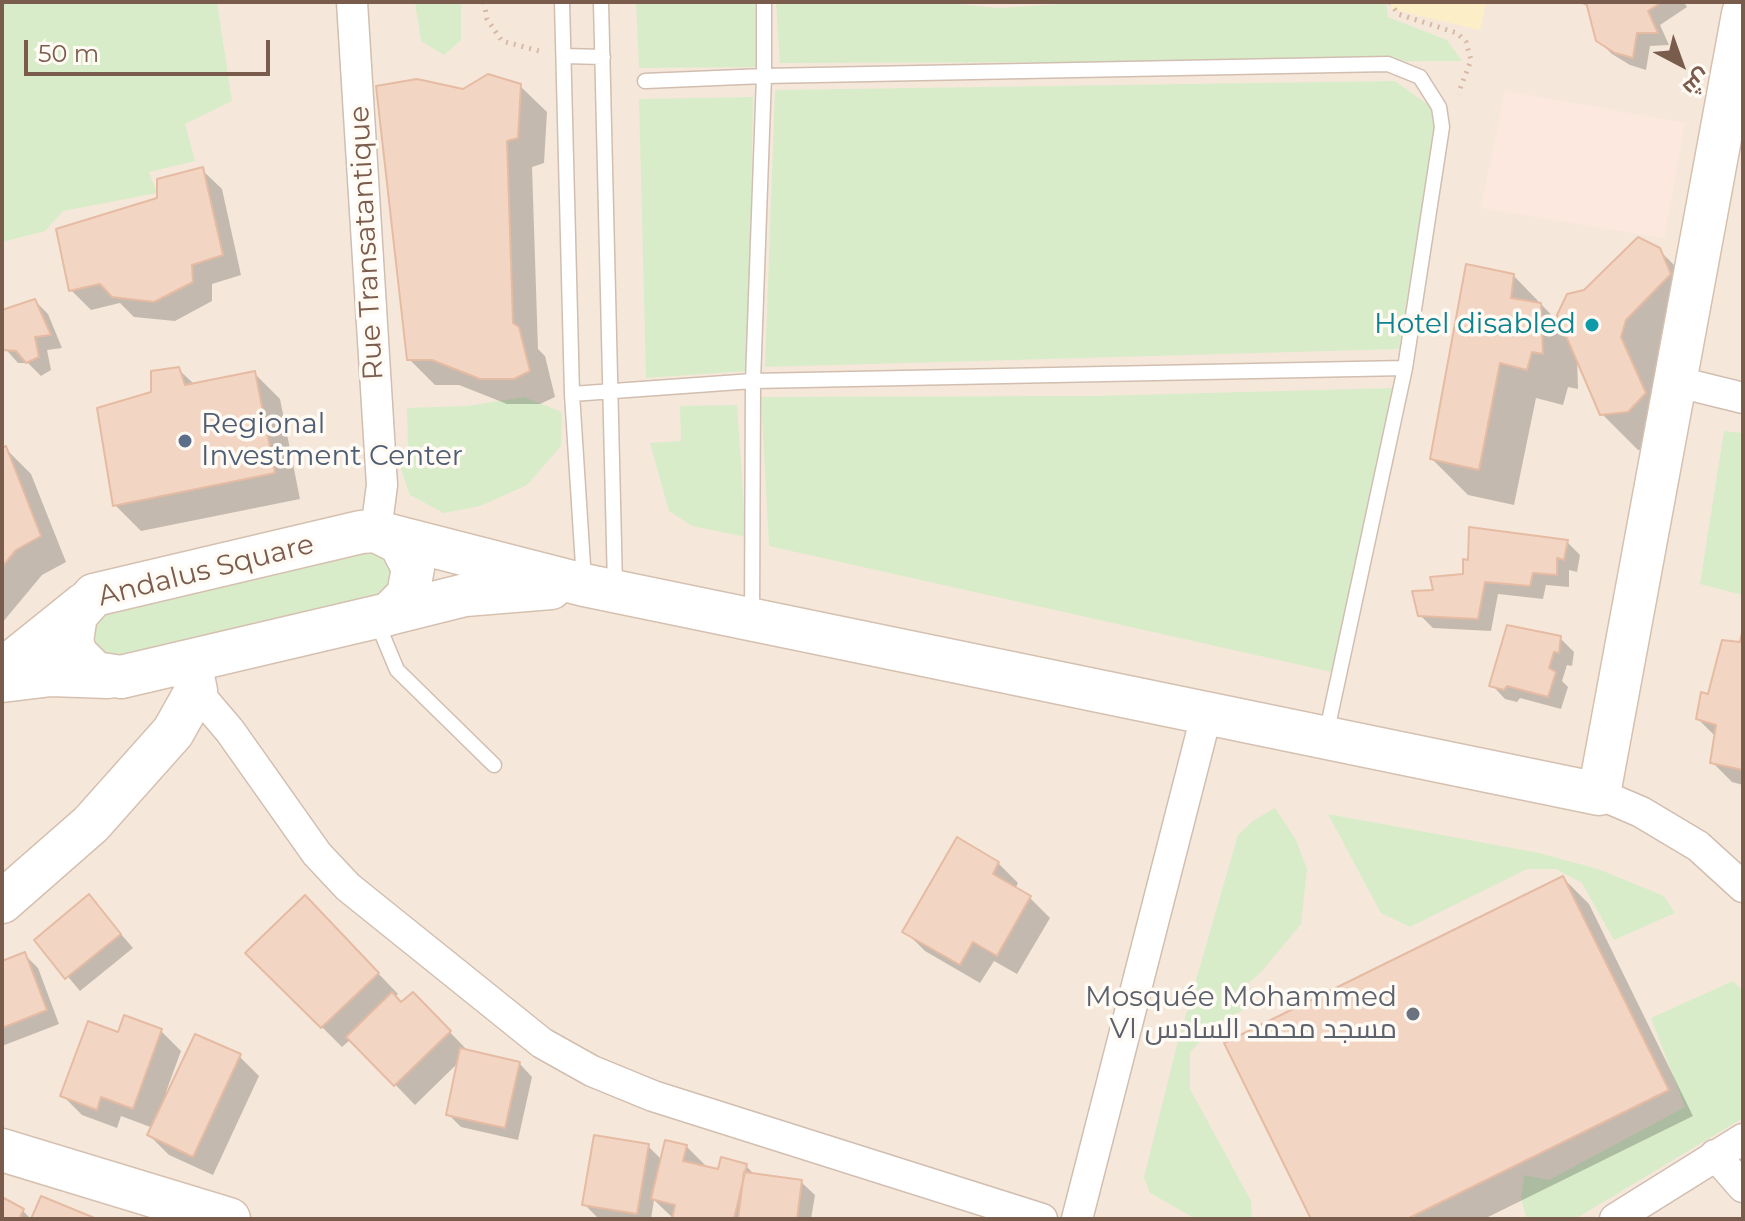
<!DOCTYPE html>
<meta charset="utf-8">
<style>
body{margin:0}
#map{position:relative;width:1745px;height:1221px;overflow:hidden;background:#fdf6ec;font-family:Montserrat,Cairo,sans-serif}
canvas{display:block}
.frame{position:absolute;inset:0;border:4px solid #7a5c4d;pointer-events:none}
.north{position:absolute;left:1641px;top:24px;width:80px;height:80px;-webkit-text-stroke:6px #fffaf3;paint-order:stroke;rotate:139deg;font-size:22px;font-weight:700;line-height:32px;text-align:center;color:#7a5c4d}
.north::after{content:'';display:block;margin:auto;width:28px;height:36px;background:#7a5c4d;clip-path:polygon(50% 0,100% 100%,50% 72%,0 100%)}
.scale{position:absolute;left:24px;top:40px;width:246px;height:36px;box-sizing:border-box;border:4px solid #7a5c4d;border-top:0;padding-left:10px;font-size:24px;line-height:28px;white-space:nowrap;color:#7a5c4d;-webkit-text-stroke:6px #fffaf3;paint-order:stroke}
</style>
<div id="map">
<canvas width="1745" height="1221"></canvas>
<div class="frame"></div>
<div class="north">ش</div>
<div class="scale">50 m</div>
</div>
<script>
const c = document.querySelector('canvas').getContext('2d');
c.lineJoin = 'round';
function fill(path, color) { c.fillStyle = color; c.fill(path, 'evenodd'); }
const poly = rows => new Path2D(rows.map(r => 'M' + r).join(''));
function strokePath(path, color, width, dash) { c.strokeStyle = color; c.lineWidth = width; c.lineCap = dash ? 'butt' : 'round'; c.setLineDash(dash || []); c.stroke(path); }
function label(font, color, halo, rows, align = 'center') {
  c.font = font + ' Montserrat,Cairo,sans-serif'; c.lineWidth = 7; c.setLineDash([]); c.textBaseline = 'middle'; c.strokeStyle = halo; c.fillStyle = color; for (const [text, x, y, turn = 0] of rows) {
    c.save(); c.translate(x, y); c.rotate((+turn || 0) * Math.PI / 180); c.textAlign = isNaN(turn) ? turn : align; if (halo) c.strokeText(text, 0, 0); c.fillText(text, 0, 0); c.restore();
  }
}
const residential = poly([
 [2,2,1743,2,1743,1219,2,1219]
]);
const commercial = poly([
 [1505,91,1685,123,1664,238,1481,208]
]);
const green = poly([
 [2,2,217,2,232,101,185,124,195,161,149,172,157,193,63,211,45,231,2,242],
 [415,2,461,2,461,40,444,55,421,41],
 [636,2,755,2,760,67,639,68],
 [776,2,935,2,999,8,1091,2,1386,2,1388,17,1447,40,1462,61,780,63],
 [1395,81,1437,111,1399,349,765,367,775,90],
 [753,97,748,371,646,378,639,99],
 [1395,388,1336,673,769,546,761,397,1093,396],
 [524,397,562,412,561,446,527,485,480,506,444,513,410,495,397,458,408,446,407,408,467,406],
 [737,405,746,537,692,526,669,511,650,443,681,441,680,406],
 [1724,431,1743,433,1743,595,1700,584],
 [370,551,384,557,392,569,391,583,381,595,118,657,104,655,93,645,92,624,101,614],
 [1275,808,1296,840,1307,869,1301,924,1261,972,1242,989,1250,1007,1219,1022,1190,1052,1190,1089,1251,1201,1252,1219,1196,1219,1150,1193,1144,1177,1176,1049,1238,835,1254,820],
 [1328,814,1539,853,1598,869,1664,896,1675,913,1614,940,1582,883,1556,869,1527,869,1410,927,1381,913],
 [1733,981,1743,991,1743,1118,1575,1219,1527,1219,1521,1199,1524,1175,1549,1180,1685,1107,1651,1018]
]);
const sand = poly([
 [1393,2,1486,2,1480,30,1391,9]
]);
const shadow = poly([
 [1575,2,1684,2,1687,7,1660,25,1669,45,1650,46,1646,70,1630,65,1612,54,1598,40,1589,6],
 [520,86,547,112,544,163,532,167,538,349,545,356,555,397,540,404,507,404,459,385,435,385,409,359,463,91],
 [202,170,222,189,241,275,212,284,212,301,175,321,134,317,120,303,91,310,71,290,159,200],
 [1659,250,1696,287,1664,448,1638,450,1602,414,1577,357,1578,389,1568,387,1563,405,1536,398,1514,505,1468,495,1432,459,1513,275,1565,329,1585,291],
 [35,301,48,314,62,348,47,350,51,370,41,376,28,363,18,363,2,345,2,312],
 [178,369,195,385,254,373,280,399,300,499,141,531,115,505],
 [5,448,31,474,66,562,42,575,2,623,2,450],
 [1567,542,1580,555,1577,572,1569,570,1569,587,1546,585,1543,599,1498,594,1491,631,1433,628,1420,615,1435,592,1465,576],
 [1743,637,1743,785,1732,782,1712,762,1716,737,1698,719],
 [1560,638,1574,652,1572,666,1567,665,1562,681,1568,687,1561,709,1520,698,1517,702,1505,699,1492,685],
 [998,863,1018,883,1015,889,1030,898,1050,918,1017,974,994,961,980,983,925,951,905,931],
 [1563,878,1589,904,1693,1116,1484,1219,1313,1219],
 [89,897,133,948,80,991,37,940],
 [325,918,398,994,394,997,402,1005,413,994,469,1052,519,1063,532,1077,518,1140,461,1127,448,1114,459,1062,415,1105,351,1039,342,1047,248,953],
 [24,954,38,968,59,1024,2,1046,2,963],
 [161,1031,181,1051,166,1092,239,1056,259,1076,213,1175,169,1155,149,1135,153,1128,121,1116,117,1128,82,1115,62,1095,119,1034],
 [648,1146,662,1160,686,1146,706,1166,719,1172,746,1166,756,1176,801,1182,815,1195,811,1219,674,1219,654,1200,651,1219,597,1217,584,1204],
 [2,1200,23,1211,31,1219,2,1219]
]);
const building = poly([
 [1586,2,1662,2,1648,11,1658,33,1637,33,1633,58,1615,53,1596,41,1586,2],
 [488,74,521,84,518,138,507,141,513,323,519,327,530,371,514,379,480,379,432,360,407,360,376,86,417,79,463,89,488,74],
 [203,167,223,255,192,265,193,282,154,302,112,297,100,284,69,291,56,229,157,198,157,179,203,167],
 [1638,237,1660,248,1671,274,1626,320,1621,337,1646,393,1628,412,1600,415,1557,315,1567,294,1584,290,1638,237],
 [1466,264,1514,274,1511,298,1541,303,1543,354,1532,352,1527,370,1500,363,1479,470,1430,459,1466,264],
 [35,299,51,335,35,337,39,357,26,363,16,351,2,350,2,310,35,299],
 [179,367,185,385,255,371,275,473,113,506,97,408,151,392,151,371,179,367],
 [6,446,41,536,16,550,2,567,2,448,6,446],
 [1469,527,1568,540,1564,560,1557,558,1557,575,1533,573,1530,586,1485,582,1478,619,1418,616,1412,591,1433,590,1430,577,1463,574,1463,559,1468,560,1469,527],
 [1507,625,1561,636,1559,653,1554,652,1549,668,1556,672,1548,697,1507,686,1504,690,1489,686,1507,625],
 [1743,628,1743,770,1710,763,1716,725,1696,719,1701,692,1708,694,1722,640,1740,642,1743,628],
 [957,837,999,862,993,874,1031,896,997,956,973,942,960,965,902,932,957,837],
 [1563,876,1669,1090,1407,1219,1311,1219,1224,1043,1563,876],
 [89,894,121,934,65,979,34,940,89,894],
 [305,895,379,973,321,1028,245,953,305,895],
 [25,952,47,1010,2,1028,2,961,25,952],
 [392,992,401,1002,413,992,451,1031,394,1086,346,1037,392,992],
 [124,1015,162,1029,133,1109,101,1097,97,1110,60,1096,88,1021,118,1032,124,1015],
 [195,1034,241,1054,193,1157,147,1135,195,1034],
 [460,1048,520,1062,505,1128,446,1115,460,1048],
 [594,1135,649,1144,637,1214,582,1205,594,1135],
 [665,1140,687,1145,683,1161,718,1169,721,1157,747,1164,734,1219,672,1219,675,1205,651,1199,665,1140],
 [744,1172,802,1180,797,1219,738,1219,744,1172],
 [41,1196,97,1219,31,1219,41,1196],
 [2,1197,24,1209,19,1219,2,1219,2,1197]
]);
const path = poly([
 [484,2,487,19,502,41,543,52],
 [1390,2,1398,14,1457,33,1466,42,1471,60,1458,94]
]);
const service = poly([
 [562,2,572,394,584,581],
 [601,2,615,586],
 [564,56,603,57],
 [1388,64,1420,77,1439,107,1442,127,1405,368,753,381,764,76,1388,64],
 [645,81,764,76,764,2],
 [572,394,753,381,752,615],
 [377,622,397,670,494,765],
 [1326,735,1405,368]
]);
const minor = poly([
 [352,2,382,485,376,531],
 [1674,381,1743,398],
 [196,691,230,731,317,854,348,887,542,1043,592,1071,653,1096,1042,1219],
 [1599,794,1641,812,1698,846,1743,887],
 [1715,1155,1743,1187],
 [1077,1219,1206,716],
 [1615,1219,1743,1139]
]);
const secondary = poly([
 [376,531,400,543,413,568,408,595,389,614,121,677,95,673,76,654,72,641,76,615,94,595,361,532,376,531],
 [389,535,584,585,1599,794,1743,14],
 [389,614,465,595,551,588],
 [2,670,84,604],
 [2,681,51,675,108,677],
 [2,902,91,824,173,732,196,691,190,661],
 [2,1150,229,1219]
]);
const markers = [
 [1592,325,8,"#0f9aa8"],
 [185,441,8,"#5c6f8a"],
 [1413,1014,8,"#6b7280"]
];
const streetNames = [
 ["Rue Transatantique",367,243,-93],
 ["Andalus Square",206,571,-14]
];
const cultureNames = [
 ["Hotel disabled",1576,325]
];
const serviceNames = [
 ["Regional",201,425],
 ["Investment Center",201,457]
];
const worshipNames = [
 ["Mosquée Mohammed",1397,998],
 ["VI مسجد محمد السادس",1397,1030]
];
fill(residential, '#f5e8da');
fill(commercial, '#fde8e0');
fill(green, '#d8ecc9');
fill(sand, '#fcefc7');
fill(shadow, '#0003');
fill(building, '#f3d5c3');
strokePath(building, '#e6bba3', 2);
strokePath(service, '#d1beb0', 17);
strokePath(minor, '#d1beb0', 33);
strokePath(secondary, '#d6c0b0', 45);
strokePath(path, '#d9b8a5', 5, [2, 6]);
strokePath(service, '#fff', 14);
strokePath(minor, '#fff', 30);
strokePath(secondary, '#fff', 42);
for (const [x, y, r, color] of markers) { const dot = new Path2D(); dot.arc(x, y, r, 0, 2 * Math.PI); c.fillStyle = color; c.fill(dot); strokePath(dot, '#fffaf3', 3); }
label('28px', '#7a5c4d', '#fffaf3', streetNames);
label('28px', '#0d838f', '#fffaf3', cultureNames, 'right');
label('28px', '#4e5e75', '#fffaf3', serviceNames, 'left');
label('28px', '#5b616d', '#fffaf3', worshipNames, 'right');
</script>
